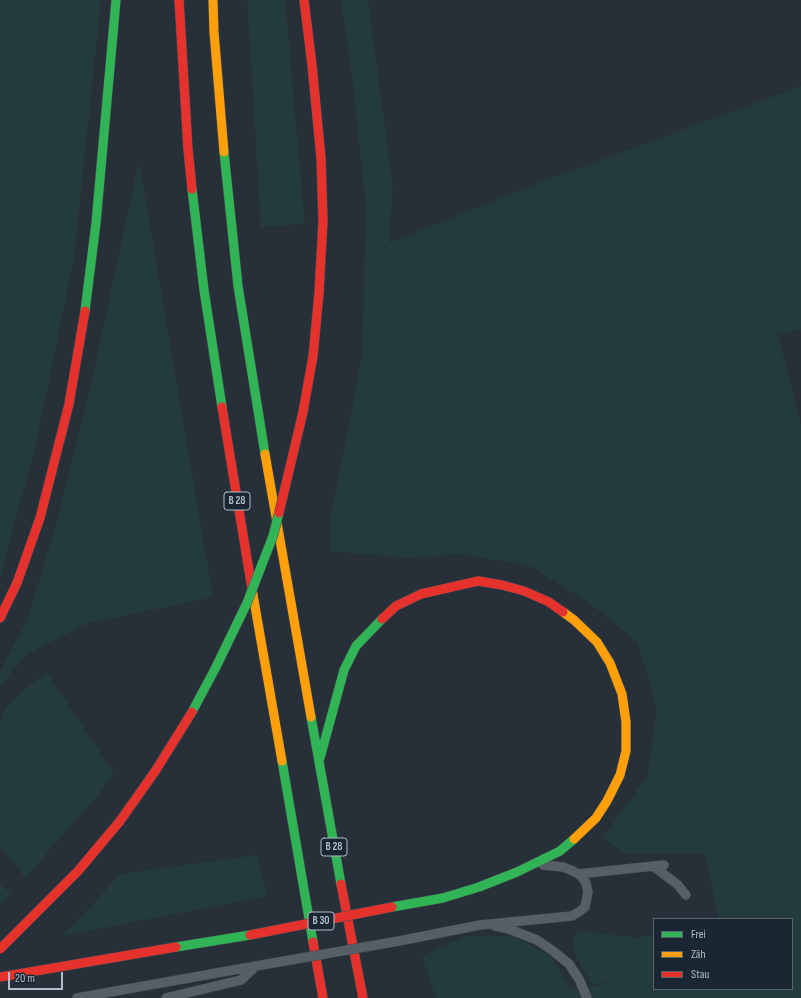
<!DOCTYPE html>
<meta charset="utf-8">
<style>
body{margin:0}
#map{position:relative;width:801px;height:998px;overflow:hidden;background:#272f38;font-family:"Sofia Sans Condensed",sans-serif}
canvas{display:block}
.legend{position:absolute;left:653px;top:918px;width:140px;height:72px;box-sizing:border-box;background:#1b2633;border:1px solid #57626f;margin:0;padding:5px 7px;list-style:none;font-size:12px;color:#b1bcc9}
.legend li{display:flex;align-items:center;gap:8px;height:20px}
.legend b{width:20px;border:1px solid #57626f}
.scale{position:absolute;left:8px;top:972px;width:55px;height:18px;box-sizing:border-box;border:2px solid #b1bcc9;border-top:0;padding-left:5px;font-size:12px;line-height:14px;white-space:nowrap;color:#b1bcc9;-webkit-text-stroke:3px #1b2633;paint-order:stroke}
</style>
<div id="map">
<canvas width="801" height="998"></canvas>
<ul class="legend">
<li><b style="height:5px;background:#30b455"></b>Frei</li>
<li><b style="height:5px;background:#ff9f0a"></b>Zäh</li>
<li><b style="height:5px;background:#e5322d"></b>Stau</li>
</ul>
<div class="scale">20 m</div>
</div>
<script>
const c = document.querySelector('canvas').getContext('2d');
c.lineJoin = 'round';
function fill(path, color) { c.fillStyle = color; c.fill(path, 'evenodd'); }
const poly = rows => new Path2D(rows.map(r => 'M' + r).join(''));
function strokePath(path, color, width, dash) { c.strokeStyle = color; c.lineWidth = width; c.lineCap = dash ? 'butt' : 'round'; c.setLineDash(dash || []); c.stroke(path); }
function label(font, color, halo, rows, align = 'center') {
  c.font = font + ' "Sofia Sans Condensed",sans-serif'; c.lineWidth = 3; c.setLineDash([]); c.textBaseline = 'middle'; c.strokeStyle = halo; c.fillStyle = color; for (const [text, x, y, turn = 0] of rows) {
    c.save(); c.translate(x, y); c.rotate((+turn || 0) * Math.PI / 180); c.textAlign = isNaN(turn) ? turn : align; if (halo) c.strokeText(text, 0, 0); c.fillText(text, 0, 0); c.restore();
  }
}
const green = poly([
 [0,0,101,0,74,259,36,444,0,578],
 [247,0,285,0,305,224,261,227],
 [341,0,368,0,393,188,389,243,541,182,801,86,801,329,778,335,801,426,801,998,436,998,422,956,464,936,514,936,552,957,571,989,624,981,592,984,576,957,572,938,580,931,639,938,654,934,654,989,792,989,792,919,715,919,718,918,705,854,627,854,602,838,647,777,657,710,638,643,592,605,530,566,462,554,410,558,329,551,330,519,348,430,362,353,366,208,351,68],
 [139,161,213,597,86,624,27,654,0,686,0,671,27,620,58,518,88,398],
 [46,671,114,773,98,795,25,878,0,847,0,721,6,707],
 [256,855,268,896,62,936,121,874],
 [0,884,11,894,0,906]
]);
const lane = poly([
 [653,866,678,885,686,895],
 [578,874,664,865],
 [495,926,509,929,537,940,553,951,569,964,579,979,587,998],
 [399,941,480,925,572,916,580,911,585,907,588,892,586,883,581,876,573,871,563,867,543,865],
 [77,998,256,966],
 [166,998,241,980,256,966]
]);
const fast = poly([
 [224,152,238,286,265,454],
 [192,189,204,290,222,407],
 [85,311,96,223,116,0],
 [311,717,341,884],
 [320,758,344,670,356,646,382,619],
 [282,761,313,942],
 [392,907,443,898,479,887,517,872,560,851,574,839],
 [176,947,250,935]
]);
const slow = poly([
 [213,0,214,32,224,152],
 [265,454,311,717],
 [252,589,282,761],
 [563,612,574,620,597,642,610,663,622,694,626,722,626,751,620,775,607,801,596,818,574,839]
]);
const jam = poly([
 [179,0,188,149,192,189],
 [304,0,312,65,321,158,323,221],
 [222,407,252,589],
 [0,618,17,583,40,518,69,404,85,311],
 [382,619,396,606,421,594,478,581,502,585,524,591,549,602,563,612],
 [341,884,363,998],
 [313,942,323,998],
 [0,977,176,947]
]);
const laneBridge = poly([
 [256,966,399,941]
]);
const fastBridge = poly([
 [192,712,216,667,247,603,273,536,279,513]
]);
const jamBridge = poly([
 [279,513,303,412,313,356,319,293,323,221],
 [250,935,392,907],
 [0,949,78,871,120,821,156,770,192,712]
]);
const shields = [
 [237,501,26],
 [334,847,26],
 [321,921,26]
];
const shieldNames = [
 ["B 28",237,501],
 ["B 28",334,847],
 ["B 30",321,921]
];
fill(green, '#243b3e');
strokePath(lane, '#444a50', 10);
strokePath(fast, '#454c53', 10);
strokePath(slow, '#454c53', 10);
strokePath(jam, '#454c53', 10);
strokePath(lane, '#585e65', 9);
strokePath(fast, '#30b455', 9);
strokePath(slow, '#ff9f0a', 9);
strokePath(jam, '#e5322d', 9);
strokePath(laneBridge, '#444a50', 10, []);
strokePath(fastBridge, '#454c53', 10, []);
strokePath(jamBridge, '#454c53', 10, []);
strokePath(laneBridge, '#585e65', 9);
strokePath(fastBridge, '#30b455', 9);
strokePath(jamBridge, '#e5322d', 9);
for (const [x, y, w] of shields) { const box = new Path2D(); box.roundRect(x - w / 2, y - 9, w, 18, 3); c.fillStyle = '#1b2633'; c.fill(box); strokePath(box, '#b1bcc9', 1); }
label('bold 11px', '#b1bcc9', null, shieldNames);
</script>
